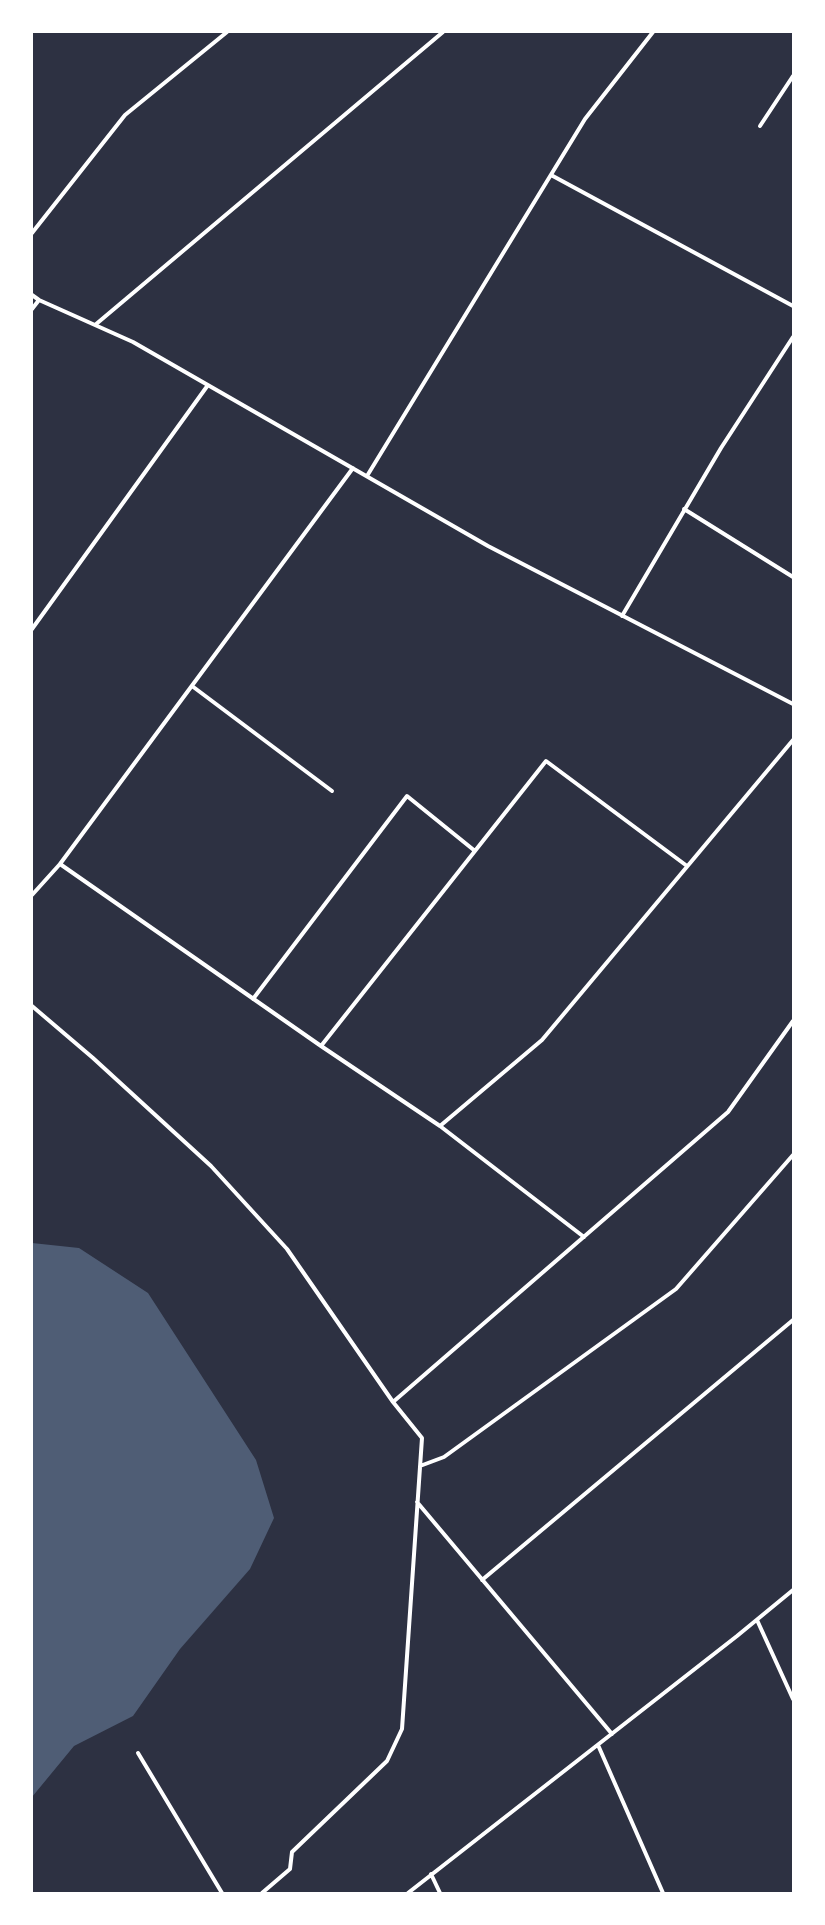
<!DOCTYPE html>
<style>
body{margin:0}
#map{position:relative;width:825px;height:1925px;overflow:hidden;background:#2d3142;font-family:Lora,serif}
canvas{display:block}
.frame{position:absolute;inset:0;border:33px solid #fff;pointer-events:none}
</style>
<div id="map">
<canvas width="825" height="1925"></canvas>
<div class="frame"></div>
</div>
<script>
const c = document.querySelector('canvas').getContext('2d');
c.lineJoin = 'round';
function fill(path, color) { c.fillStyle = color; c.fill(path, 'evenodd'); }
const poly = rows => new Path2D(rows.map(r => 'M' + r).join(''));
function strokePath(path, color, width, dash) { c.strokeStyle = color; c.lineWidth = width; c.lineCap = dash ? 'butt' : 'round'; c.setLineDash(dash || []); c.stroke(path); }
const water = poly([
 [32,1243,79,1248,148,1293,256,1460,274,1518,250,1569,180,1649,133,1716,74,1746,32,1797]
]);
const minor = poly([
 [760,126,793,76],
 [551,175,793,306],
 [32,233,125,115,227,32],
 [32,295,39,300,133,342,488,546,793,704],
 [32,309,39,300],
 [95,325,443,32],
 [353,468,60,864,321,1046,440,1126,584,1237],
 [367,476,585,119,653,32],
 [684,509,793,577],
 [622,616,721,448,793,337],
 [32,629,208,385],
 [192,686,332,791],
 [32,895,60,864],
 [253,999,407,796,475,851],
 [32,1006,93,1058,211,1166,287,1249,393,1402,422,1438,402,1729,387,1761,292,1852,290,1869,262,1893],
 [321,1046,546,761,687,866],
 [440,1126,542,1040,793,740],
 [393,1402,728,1112,793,1021],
 [420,1466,444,1457,676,1289,793,1155],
 [417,1502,612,1734],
 [482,1580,793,1320],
 [757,1620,793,1699],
 [598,1745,663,1893],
 [138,1753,222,1893],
 [431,1874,440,1893],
 [408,1893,737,1636,793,1590]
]);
fill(water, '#4f5d75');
strokePath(minor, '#fff', 4);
</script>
